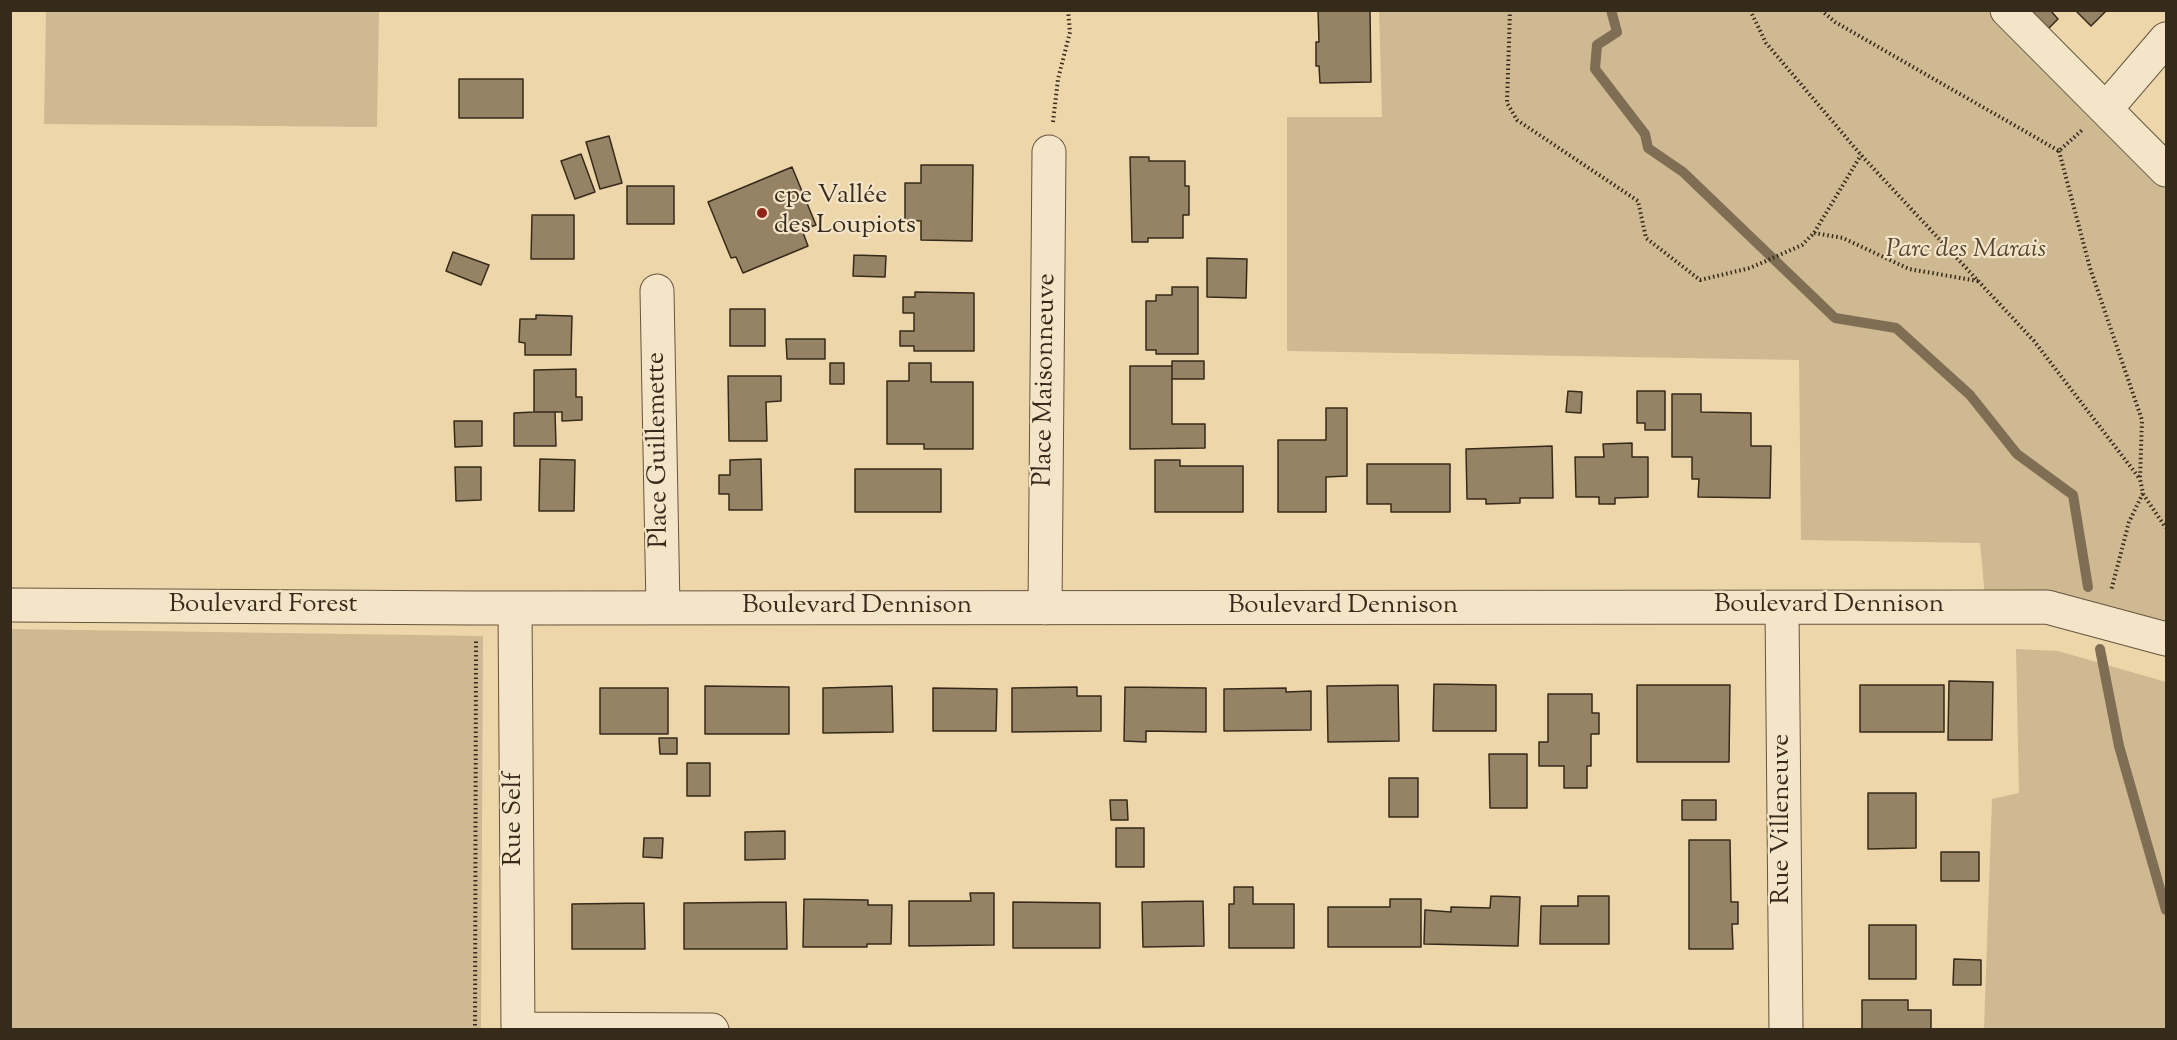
<!DOCTYPE html>
<meta charset="utf-8">
<style>
body{margin:0}
#map{position:relative;width:2177px;height:1040px;overflow:hidden;background:#eed6ab;font-family:"Sorts Mill Goudy",serif}
canvas{display:block}
.frame{position:absolute;inset:0;border:12px solid #362a1a;pointer-events:none}
</style>
<div id="map">
<canvas width="2177" height="1040"></canvas>
<div class="frame"></div>
</div>
<script>
const c = document.querySelector('canvas').getContext('2d');
c.lineJoin = 'round';
function fill(path, color) { c.fillStyle = color; c.fill(path, 'evenodd'); }
const poly = rows => new Path2D(rows.map(r => 'M' + r).join(''));
function strokePath(path, color, width, dash) { c.strokeStyle = color; c.lineWidth = width; c.lineCap = dash ? 'butt' : 'round'; c.setLineDash(dash || []); c.stroke(path); }
function label(font, color, halo, rows, align = 'center') {
  c.font = font + ' "Sorts Mill Goudy",serif'; c.lineWidth = 4.5; c.setLineDash([]); c.textBaseline = 'middle'; c.strokeStyle = halo; c.fillStyle = color; for (const [text, x, y, turn = 0] of rows) {
    c.save(); c.translate(x, y); c.rotate((+turn || 0) * Math.PI / 180); c.textAlign = isNaN(turn) ? turn : align; if (halo) c.strokeText(text, 0, 0); c.fillText(text, 0, 0); c.restore();
  }
}
const green = poly([
 [46,11,379,11,377,127,44,124],
 [1379,11,2007,11,2166,170,2166,639,1986,607,1980,543,1801,540,1799,360,1287,351,1287,117,1382,117],
 [11,629,483,636,481,1029,11,1029],
 [2016,649,2058,651,2166,682,2166,1029,1984,1029,1992,799,2019,793]
]);
const stream = poly([
 [1611,10,1617,32,1597,45,1595,69,1645,134,1648,148,1683,172,1835,318,1896,328,1970,395,2017,454,2073,495,2088,587],
 [2100,649,2119,746,2166,910]
]);
const building = poly([
 [1318,10,1370,10,1371,82,1320,83,1319,66,1316,66,1316,42,1319,42,1318,10],
 [2024,10,2050,10,2058,19,2045,32,2024,10],
 [2075,10,2105,10,2106,11,2091,26,2075,10],
 [459,79,523,79,523,118,459,118,459,79],
 [609,136,622,183,600,189,586,142,609,136],
 [581,154,595,192,575,199,561,161,581,154],
 [1130,157,1149,157,1149,161,1185,161,1185,186,1189,186,1189,215,1183,215,1183,238,1148,238,1148,242,1132,242,1130,157],
 [921,165,973,165,972,241,921,240,921,221,905,220,905,183,921,183,921,165],
 [792,167,816,225,802,230,808,246,743,273,736,257,731,258,708,202,792,167],
 [627,186,674,186,674,224,627,224,627,186],
 [532,215,574,215,574,259,531,259,532,215],
 [453,252,489,265,481,285,446,271,453,252],
 [854,255,886,256,885,277,853,276,854,255],
 [1207,258,1247,259,1246,298,1207,297,1207,258],
 [1172,287,1198,287,1198,354,1156,354,1156,350,1146,350,1146,301,1156,301,1156,295,1172,295,1172,287],
 [915,292,974,293,974,351,914,351,914,346,900,346,900,331,914,331,914,313,903,313,903,297,915,297,915,292],
 [730,309,765,309,765,346,730,346,730,309],
 [536,315,572,316,571,355,525,355,525,343,519,342,520,319,536,319,536,315],
 [786,339,825,339,825,359,787,359,786,339],
 [1172,361,1204,361,1204,379,1172,379,1172,361],
 [830,363,844,363,844,384,830,384,830,363],
 [909,363,931,363,931,382,973,382,973,449,924,449,924,444,887,444,887,381,909,381,909,363],
 [1130,366,1172,366,1172,424,1205,424,1205,448,1130,449,1130,366],
 [576,369,576,397,582,397,582,420,562,421,562,412,534,412,534,370,576,369],
 [728,376,781,376,781,401,766,402,767,441,729,441,728,376],
 [1568,391,1582,392,1581,413,1566,412,1568,391],
 [1637,391,1665,391,1665,430,1645,430,1645,423,1637,423,1637,391],
 [1672,394,1701,394,1701,412,1751,413,1751,446,1771,446,1770,498,1698,497,1699,479,1692,479,1692,457,1672,457,1672,394],
 [1326,408,1347,408,1347,476,1326,477,1326,512,1278,512,1278,440,1326,440,1326,408],
 [534,412,555,412,556,446,514,446,514,413,534,412],
 [454,421,482,421,482,446,455,447,454,421],
 [1632,443,1632,457,1648,457,1648,497,1615,498,1615,504,1599,504,1599,497,1576,497,1575,457,1604,457,1603,444,1632,443],
 [1552,446,1553,498,1520,498,1520,503,1486,504,1486,499,1467,499,1466,449,1552,446],
 [540,459,575,460,574,511,539,511,540,459],
 [761,459,762,510,729,510,729,494,719,494,719,475,730,475,730,460,761,459],
 [1155,460,1180,460,1180,466,1243,466,1243,512,1155,512,1155,460],
 [1367,464,1450,464,1450,512,1391,512,1391,504,1367,504,1367,464],
 [455,467,481,467,481,500,456,501,455,467],
 [855,469,941,469,941,512,855,512,855,469],
 [1949,681,1993,682,1992,740,1948,740,1949,681],
 [1434,684,1496,685,1496,731,1433,731,1434,684],
 [1398,685,1399,741,1328,742,1327,686,1398,685],
 [1637,685,1730,685,1729,762,1637,762,1637,685],
 [1860,685,1944,685,1944,732,1860,732,1860,685],
 [705,686,789,687,789,734,705,734,705,686],
 [892,686,893,732,823,733,823,688,892,686],
 [1077,687,1077,696,1101,696,1101,731,1012,732,1012,688,1077,687],
 [1125,687,1206,688,1206,732,1146,731,1146,742,1124,741,1125,687],
 [600,688,668,688,668,734,600,734,600,688],
 [933,688,997,689,996,731,933,731,933,688],
 [1286,688,1286,692,1311,691,1311,730,1224,731,1224,689,1286,688],
 [1548,694,1592,694,1592,713,1599,713,1599,734,1591,734,1591,766,1587,766,1587,788,1564,788,1564,766,1539,766,1539,742,1548,742,1548,694],
 [659,738,677,738,677,754,660,754,659,738],
 [1489,754,1527,754,1527,808,1490,808,1489,754],
 [687,763,710,763,710,796,687,796,687,763],
 [1389,778,1418,778,1418,817,1389,817,1389,778],
 [1868,793,1916,793,1916,848,1868,849,1868,793],
 [1110,800,1127,800,1128,820,1111,820,1110,800],
 [1682,800,1716,800,1716,820,1682,820,1682,800],
 [1116,828,1144,828,1144,867,1116,867,1116,828],
 [785,831,785,859,745,860,745,832,785,831],
 [644,838,663,838,662,858,643,857,644,838],
 [1689,840,1730,840,1731,902,1738,902,1738,924,1732,924,1733,949,1689,949,1689,840],
 [1941,852,1979,852,1979,881,1941,881,1941,852],
 [1234,887,1253,887,1253,904,1294,904,1294,948,1229,948,1229,904,1234,904,1234,887],
 [970,893,994,893,994,945,909,946,909,901,971,901,970,893],
 [1491,896,1520,897,1518,946,1424,944,1425,910,1451,912,1451,907,1490,908,1491,896],
 [1578,896,1609,896,1609,944,1540,944,1541,906,1578,906,1578,896],
 [804,899,868,900,868,905,892,905,891,944,867,944,867,947,803,947,804,899],
 [1390,899,1421,899,1421,947,1328,947,1328,907,1390,907,1390,899],
 [1203,901,1204,946,1143,947,1142,902,1203,901],
 [786,902,787,949,684,949,684,903,786,902],
 [1013,902,1100,903,1100,948,1013,948,1013,902],
 [644,903,645,949,572,949,572,904,644,903],
 [1869,925,1916,925,1916,979,1869,979,1869,925],
 [1954,959,1981,960,1981,985,1953,985,1954,959],
 [1862,1000,1908,1000,1908,1010,1931,1010,1931,1030,1862,1030,1862,1000]
]);
const path = poly([
 [1510,10,1507,103,1517,120,1638,201,1646,238,1700,280,1750,268,1802,245,1814,233,1861,155],
 [1750,10,1766,43,1861,155,2034,341,2140,479],
 [1821,10,1835,22,2059,151,2082,130],
 [1053,122,1058,79,1070,32,1068,10],
 [2059,151,2090,268,2142,420,2140,479,2143,493,2129,522,2111,591],
 [1814,233,1843,238,1909,269,1978,281],
 [2143,494,2166,528],
 [475,1030,476,640]
]);
const minor = poly([
 [2007,10,2166,170],
 [2106,109,2166,39],
 [657,291,663,608],
 [10,605,476,608,2047,607,2166,639],
 [515,608,518,1030],
 [1045,608,1049,152],
 [1782,608,1786,1030],
 [518,1029,712,1030]
]);
const markers = [
 [762,213,6,"#8f2418"]
];
const poiNames = [
 ["cpe Vallée",774,198],
 ["des Loupiots",774,228]
];
const parkNames = [
 ["Parc des Marais",1966,252]
];
const streetNames = [
 ["Place Maisonneuve",1047,380,-89],
 ["Place Guillemette",660,450,-91],
 ["Boulevard Forest",263,607],
 ["Boulevard Dennison",1829,607],
 ["Boulevard Dennison",857,608],
 ["Boulevard Dennison",1343,608],
 ["Rue Self",516,819,-90],
 ["Rue Villeneuve",1784,819,-90]
];
fill(green, '#cfb992');
strokePath(stream, '#7f6e54', 10);
fill(building, '#968365');
strokePath(building, '#362a1a', 1.5);
strokePath(minor, '#64553e', 35);
strokePath(path, '#362a1a', 4, [1.5, 3]);
strokePath(minor, '#f4e4c8', 33);
for (const [x, y, r, color] of markers) { const dot = new Path2D(); dot.arc(x, y, r, 0, 2 * Math.PI); c.fillStyle = color; c.fill(dot); strokePath(dot, '#f4e4c8', 2); }
label('26px', '#362a1a', '#f4e4c8', poiNames, 'left');
label('italic 26px', '#554732', '#f4e4c8', parkNames);
label('26px', '#362a1a', '#f4e4c8', streetNames);
</script>
